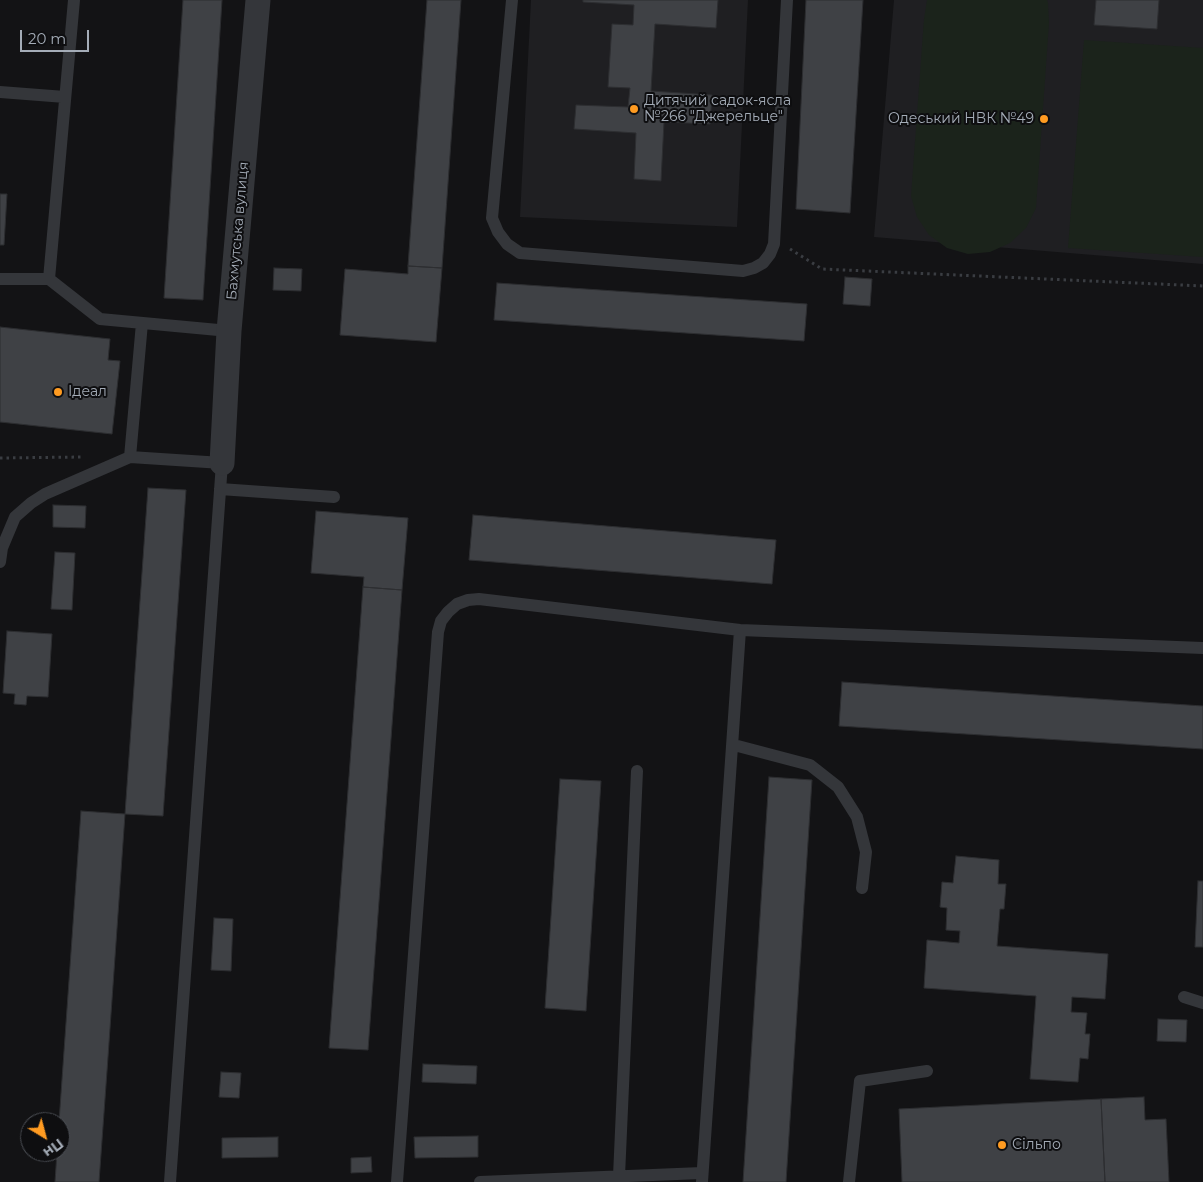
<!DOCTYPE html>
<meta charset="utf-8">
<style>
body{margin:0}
#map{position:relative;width:1203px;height:1182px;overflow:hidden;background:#131315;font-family:Montserrat,sans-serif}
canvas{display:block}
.north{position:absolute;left:20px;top:1112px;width:50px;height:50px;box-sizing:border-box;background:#0e0e10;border:1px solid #4a4d53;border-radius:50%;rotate:143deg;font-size:14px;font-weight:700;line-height:20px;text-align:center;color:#a4acb7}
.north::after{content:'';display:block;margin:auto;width:18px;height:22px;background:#ff9b21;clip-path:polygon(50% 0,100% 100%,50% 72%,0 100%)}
.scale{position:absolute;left:20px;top:30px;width:69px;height:22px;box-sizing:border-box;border:2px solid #a4acb7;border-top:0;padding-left:6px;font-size:15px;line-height:18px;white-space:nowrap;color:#a4acb7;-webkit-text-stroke:4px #0e0e10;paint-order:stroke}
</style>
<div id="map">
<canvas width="1203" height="1182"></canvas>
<div class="north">Пн</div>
<div class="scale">20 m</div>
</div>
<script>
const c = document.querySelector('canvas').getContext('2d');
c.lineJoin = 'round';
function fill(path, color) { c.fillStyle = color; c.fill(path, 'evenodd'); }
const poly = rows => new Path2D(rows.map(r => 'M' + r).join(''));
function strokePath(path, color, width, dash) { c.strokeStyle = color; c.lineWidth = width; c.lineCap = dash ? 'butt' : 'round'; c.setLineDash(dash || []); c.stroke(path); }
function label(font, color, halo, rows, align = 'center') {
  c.font = font + ' Montserrat,sans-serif'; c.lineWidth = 4; c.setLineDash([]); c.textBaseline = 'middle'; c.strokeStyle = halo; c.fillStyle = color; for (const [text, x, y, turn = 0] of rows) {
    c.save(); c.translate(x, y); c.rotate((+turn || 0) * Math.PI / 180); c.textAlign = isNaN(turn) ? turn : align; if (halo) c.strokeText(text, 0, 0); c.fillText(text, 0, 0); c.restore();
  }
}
const built = poly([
 [531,0,748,0,737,227,520,217],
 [894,0,1203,0,1203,264,874,237]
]);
const green = poly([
 [927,0,1047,0,1048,3,1049,23,1036,208,1026,228,1010,243,990,252,968,254,947,248,929,235,917,217,911,196,924,19],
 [1084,40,1203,48,1203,257,1068,248]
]);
const building = poly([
 [183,0,222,0,203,300,164,298,183,0],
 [427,0,461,0,442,268,408,266,427,0],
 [583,0,718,0,716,28,655,24,651,91,712,95,710,124,664,122,661,181,634,179,636,133,574,129,576,105,628,107,630,88,608,87,612,24,633,25,634,5,583,2,583,0],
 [806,0,863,0,850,213,796,209,806,0],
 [1096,0,1159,0,1157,29,1094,25,1096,0],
 [0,194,7,194,4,245,0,245,0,194],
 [408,266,442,268,436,342,340,335,345,269,408,274,408,266],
 [274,268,302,269,301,291,273,290,274,268],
 [845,277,872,279,870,306,843,304,845,277],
 [497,283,807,304,804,341,494,320,497,283],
 [0,327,110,339,108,360,120,361,112,434,0,422,0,327],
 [148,488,186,490,163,816,125,814,148,488],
 [53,505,86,506,85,528,53,527,53,505],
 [316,511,408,518,402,590,363,587,364,577,311,573,316,511],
 [473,515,776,540,772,584,469,560,473,515],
 [55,552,75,553,72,610,51,609,55,552],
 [363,587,402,590,368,1050,329,1048,363,587],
 [7,631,52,634,48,697,27,696,26,705,14,704,15,694,3,693,7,631],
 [842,682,1203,706,1203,749,839,726,842,682],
 [769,777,812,780,786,1182,743,1182,769,777],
 [560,779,601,781,586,1011,545,1008,560,779],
 [81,811,125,814,107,1071,99,1182,55,1182,57,1152,60,1152,59,1122,81,811],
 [956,856,999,860,998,884,1006,884,1004,909,1000,909,997,946,1108,954,1105,999,1072,997,1071,1012,1087,1013,1085,1034,1090,1034,1088,1059,1080,1058,1078,1082,1030,1079,1036,996,924,988,927,940,959,943,960,931,946,930,947,908,940,907,942,882,953,883,956,856],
 [1198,881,1203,881,1203,947,1195,947,1198,881],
 [214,918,233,919,231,971,211,970,214,918],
 [1158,1019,1187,1020,1186,1042,1157,1041,1158,1019],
 [423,1064,477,1066,476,1084,422,1082,423,1064],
 [221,1072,241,1073,239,1098,219,1097,221,1072],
 [1144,1097,1145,1120,1166,1119,1169,1182,1105,1182,1101,1099,1144,1097],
 [1101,1099,1105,1182,902,1182,899,1109,1101,1099],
 [478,1136,478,1157,415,1158,414,1137,478,1136],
 [278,1137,278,1157,222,1158,222,1138,278,1137],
 [371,1157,372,1172,351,1173,351,1158,371,1157]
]);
const path = poly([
 [790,249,822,269,1203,286],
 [0,458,82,457]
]);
const lane = poly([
 [512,0,492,218,498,232,507,244,520,253,743,271,754,268,763,263,770,254,774,244,787,0],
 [0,92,65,97],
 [0,279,49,279,100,319,229,331],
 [49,279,74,0],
 [130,457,142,323],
 [220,489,334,497],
 [0,562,2,548,15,517,31,503,45,494,130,457,222,463,170,1182],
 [734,745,810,765,838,787,857,817,866,852,862,888],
 [1184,997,1203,1003],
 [619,1176,637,771],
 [397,1182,438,632,441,621,448,612,457,604,468,600,479,599,740,630,1203,648],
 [480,1182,702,1173],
 [702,1182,740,630],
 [849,1182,860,1081,927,1071]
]);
const street = poly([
 [222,463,229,331,258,0]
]);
const markers = [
 [634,109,5,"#ff9b21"],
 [1044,119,5,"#ff9b21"],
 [58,392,5,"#ff9b21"],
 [1002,1145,5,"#ff9b21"]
];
const poiNames = [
 ["Дитячий садок-ясла",644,101],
 ["№266 \"Джерельце\"",644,117],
 ["Одеський НВК №49",1034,119,"right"],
 ["Ідеал",68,392],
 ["Сільпо",1012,1145]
];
const streetNames = [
 ["Бахмутська вулиця",238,231,-85]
];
fill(built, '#1f1f22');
fill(green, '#1b231b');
fill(building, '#3f4145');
strokePath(building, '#2d2e31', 1);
strokePath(path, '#3a3d42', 3, [2.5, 4]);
strokePath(lane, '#34363a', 12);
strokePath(street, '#34363a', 25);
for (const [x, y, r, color] of markers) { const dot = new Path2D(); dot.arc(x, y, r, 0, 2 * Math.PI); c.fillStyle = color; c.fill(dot); strokePath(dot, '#0e0e10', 2); }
label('14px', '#a4acb7', '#0e0e10', poiNames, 'left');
label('14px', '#a4acb7', '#0e0e10', streetNames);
</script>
